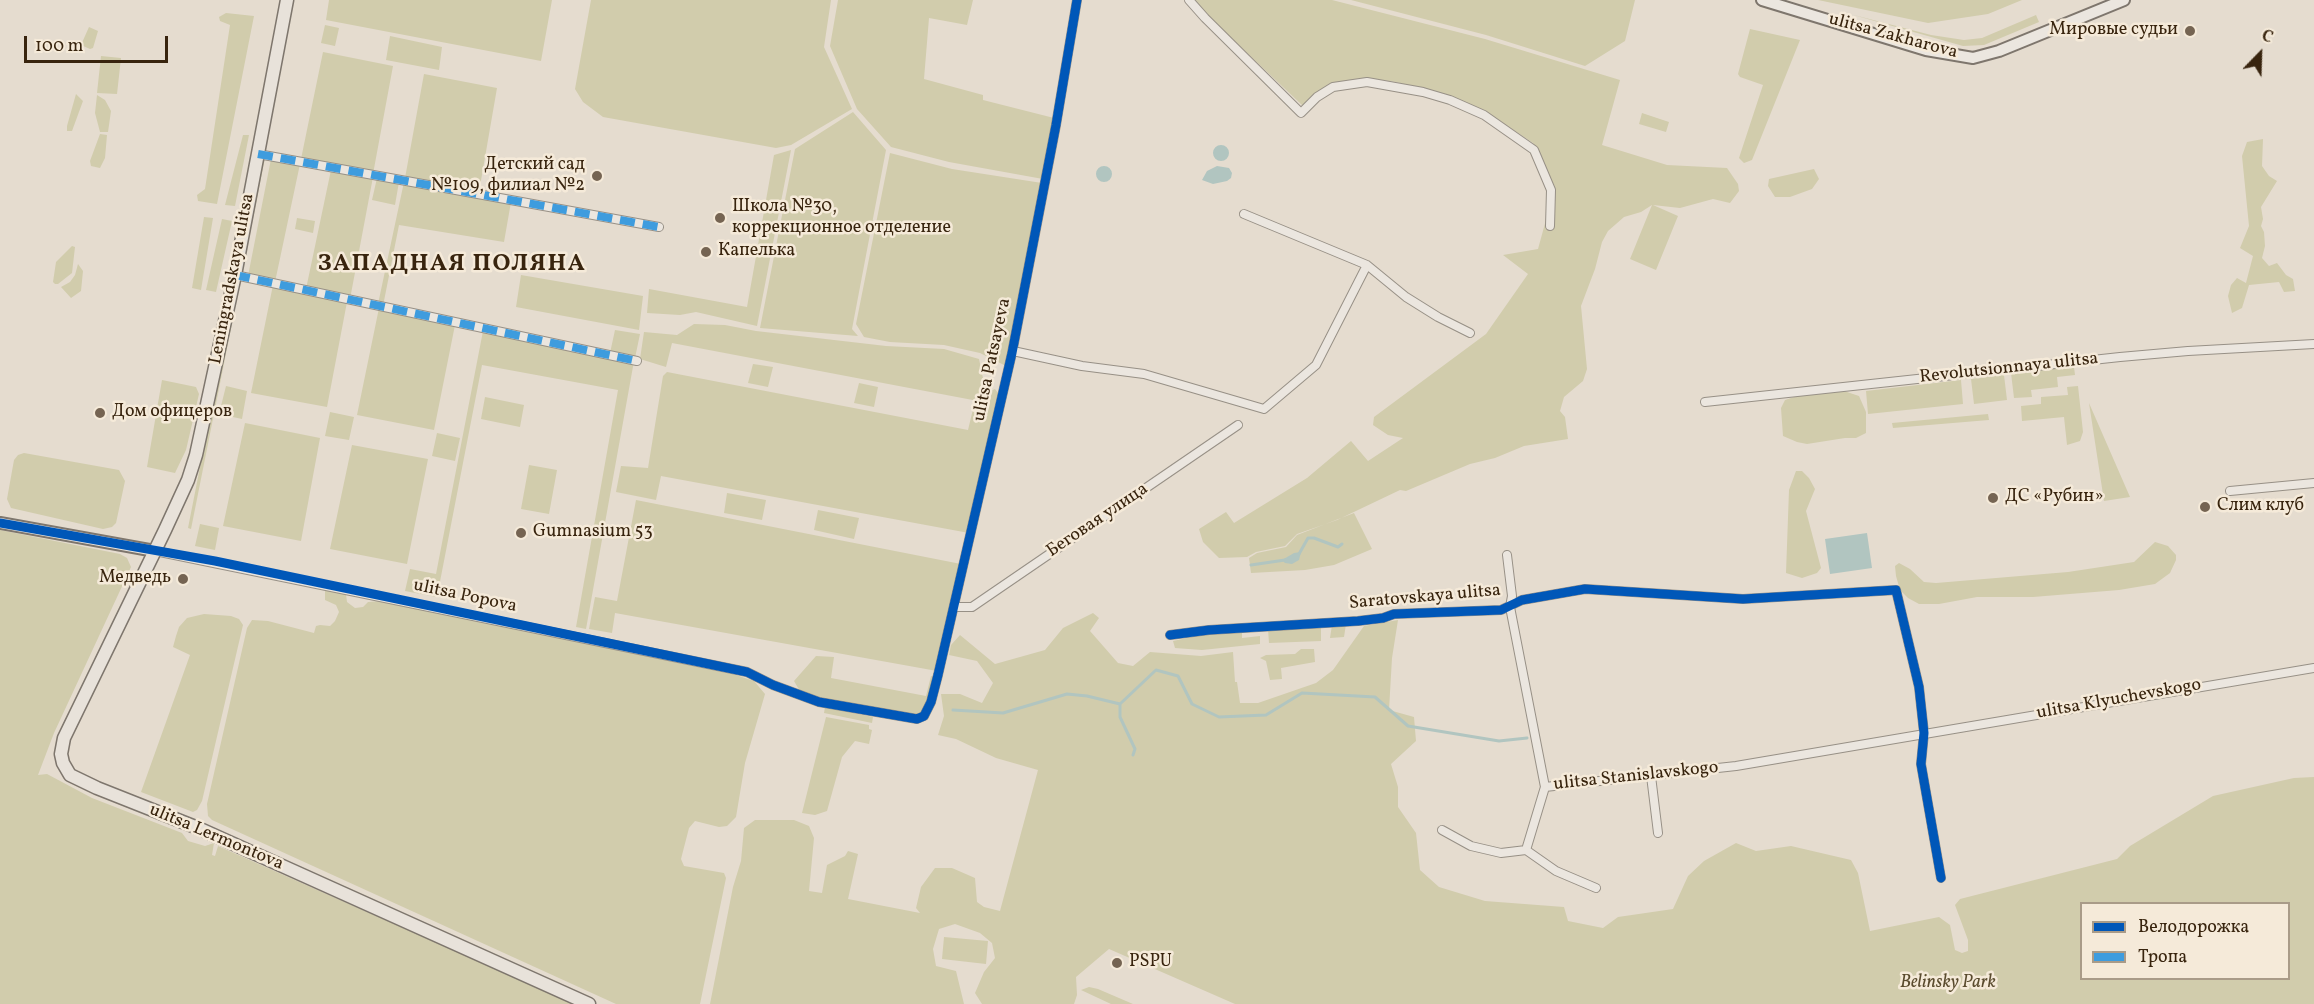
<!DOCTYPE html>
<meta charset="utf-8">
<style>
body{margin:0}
#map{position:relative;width:2314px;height:1004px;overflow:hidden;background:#e5dccf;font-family:Vollkorn,serif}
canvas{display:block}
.legend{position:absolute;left:2080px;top:902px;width:210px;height:78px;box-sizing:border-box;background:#f5ead9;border:2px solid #a99b88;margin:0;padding:8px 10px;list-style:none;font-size:18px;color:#38240e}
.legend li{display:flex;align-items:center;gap:12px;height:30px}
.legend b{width:30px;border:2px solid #a99b88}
.north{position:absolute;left:2230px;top:24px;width:60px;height:60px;-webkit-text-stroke:4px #f5ead9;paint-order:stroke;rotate:23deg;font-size:16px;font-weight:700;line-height:24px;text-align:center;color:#38240e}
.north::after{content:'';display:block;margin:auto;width:21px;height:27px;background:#38240e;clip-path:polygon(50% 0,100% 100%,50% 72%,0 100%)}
.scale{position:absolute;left:24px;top:36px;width:144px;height:27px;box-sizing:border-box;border:3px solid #38240e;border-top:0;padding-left:8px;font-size:18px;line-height:21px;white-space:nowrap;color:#38240e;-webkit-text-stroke:4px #f5ead9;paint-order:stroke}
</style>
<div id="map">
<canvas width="2314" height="1004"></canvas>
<ul class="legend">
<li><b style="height:8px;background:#0057b8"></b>Велодорожка</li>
<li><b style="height:8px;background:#3e9cde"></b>Тропа</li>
</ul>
<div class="north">С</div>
<div class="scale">100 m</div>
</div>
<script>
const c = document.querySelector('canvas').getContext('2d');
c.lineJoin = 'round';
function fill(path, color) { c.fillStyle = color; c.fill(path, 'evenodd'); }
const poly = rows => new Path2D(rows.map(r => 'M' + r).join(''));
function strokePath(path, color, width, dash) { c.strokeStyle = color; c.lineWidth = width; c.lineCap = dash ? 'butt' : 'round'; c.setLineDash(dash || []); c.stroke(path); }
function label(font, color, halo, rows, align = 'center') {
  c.font = font + ' Vollkorn,serif'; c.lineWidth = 5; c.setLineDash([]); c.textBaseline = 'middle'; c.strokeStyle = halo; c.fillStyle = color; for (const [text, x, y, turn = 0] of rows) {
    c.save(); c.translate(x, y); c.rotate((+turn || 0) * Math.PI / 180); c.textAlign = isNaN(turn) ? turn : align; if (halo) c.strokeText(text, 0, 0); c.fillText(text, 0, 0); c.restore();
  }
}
const green = poly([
 [329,0,552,0,541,61,326,20],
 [591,0,831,0,824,47,852,109,791,145,776,148,603,117,583,102,575,89],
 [838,0,973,0,967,25,929,18,924,79,983,95,983,100,1054,118,1043,179,949,162,891,147,857,109,830,46],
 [1195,0,1332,0,1485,39,1620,80,1602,145,1667,165,1727,168,1738,184,1739,191,1730,203,1713,199,1680,208,1653,205,1678,216,1656,270,1630,259,1652,205,1641,212,1624,217,1608,231,1602,242,1595,269,1581,306,1587,369,1583,381,1564,397,1560,411,1565,417,1568,439,1524,446,1495,458,1470,464,1406,491,1400,490,1337,520,1297,534,1285,546,1256,552,1247,557,1219,558,1203,542,1199,529,1226,512,1234,523,1307,478,1351,441,1368,461,1403,438,1388,435,1373,425,1374,417,1486,334,1528,274,1503,255,1538,249,1555,187,1533,143,1485,111,1449,96,1396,82,1366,78,1332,84,1316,93,1303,106,1207,15],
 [1351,0,1635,0,1625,41,1585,66,1486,35],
 [1818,0,2022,0,1988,14,1928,23],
 [226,13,254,16,217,204,198,201,197,195,205,189,230,25,220,21,219,17],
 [1850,14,1931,35,1964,40,1982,38,2036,15,2039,22,1984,45,1963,46],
 [325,25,339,28,335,46,321,43],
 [89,27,98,31,93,48,90,49,81,45],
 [1750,29,1800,40,1752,160,1744,163,1739,158,1763,85,1740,77,1738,74],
 [390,36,442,47,439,70,386,60],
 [323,52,393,66,373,174,301,159],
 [101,56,121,58,117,94,97,93],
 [424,74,497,88,479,192,405,178],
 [76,94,83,101,72,131,67,131,67,126],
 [97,95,105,100,111,111,108,132,100,132,95,113],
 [853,112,886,150,852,329,858,336,760,328,795,149],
 [1642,113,1669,122,1666,132,1639,124],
 [100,134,107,135,105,158,100,168,91,166,90,161],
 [243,135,249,135,235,206,225,205],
 [2263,139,2262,166,2269,176,2277,181,2261,207,2263,219,2261,226,2264,232,2265,246,2262,258,2269,266,2277,263,2286,275,2293,279,2295,291,2284,292,2279,282,2249,285,2242,308,2232,313,2228,296,2231,285,2237,278,2246,283,2253,256,2240,248,2249,226,2242,156,2247,142],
 [791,150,757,326,696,312,680,315,647,313,649,289,747,307,774,155],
 [890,153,952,169,1042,183,1008,367,980,353,944,345,890,342,864,337,856,324],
 [261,157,265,158,191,529,188,528],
 [271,159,300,164,275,282,248,276],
 [1814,169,1819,179,1812,189,1790,197,1775,197,1768,186,1769,179],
 [331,170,373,177,350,299,306,289],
 [377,178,399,182,395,205,372,200],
 [404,182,511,202,504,242,399,225,383,306,378,304],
 [204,217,213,218,201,290,192,288],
 [297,218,315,221,313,233,295,229],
 [222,219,232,221,216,292,206,290],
 [72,246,75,247,72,273,58,284,55,284,53,282,56,262],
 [78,264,83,271,81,291,71,298,61,287,70,282,75,275],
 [521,275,643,296,639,330,516,307],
 [273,285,347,302,327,407,251,393],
 [379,308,455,325,434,430,357,415],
 [694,324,725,325,756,331,886,346,944,349,979,359,984,383,978,401,672,343,666,367,640,359,644,332,677,335],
 [615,330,640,334,635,358,610,353],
 [483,331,634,361,586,629,576,627,618,390,482,365,437,597,405,591,410,569,436,574],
 [753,364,773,367,768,387,748,383],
 [2074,367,2075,375,2057,377,2058,387,2031,390,2032,397,2014,398,2011,373],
 [667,372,968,430,974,405,984,403,987,392,995,389,1001,397,969,533,661,476,656,500,616,492,621,466,648,468,663,376],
 [2004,375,2007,400,1974,404,1971,379],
 [162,380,196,387,199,394,186,450,175,473,147,467],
 [1961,380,1963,404,1868,414,1866,391],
 [859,383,878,387,874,407,854,403],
 [226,386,247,391,242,419,219,414],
 [2078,386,2083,432,2080,441,2067,445,2064,417,2022,421,2021,406,2041,404,2041,397,2068,395,2067,387],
 [1831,391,1844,391,1859,396,1866,412,1866,433,1856,438,1845,438,1807,444,1797,442,1783,436,1781,408,1785,400,1800,395],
 [485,397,524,405,520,427,481,419],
 [2089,403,2130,497,2104,501],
 [330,412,354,417,349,440,325,436],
 [1988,414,1989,420,1893,428,1892,423],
 [245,423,320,438,301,541,223,526],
 [437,433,460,438,455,461,432,456],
 [352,445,428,459,407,564,330,549],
 [24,453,119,470,125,481,116,523,112,527,103,529,11,508,7,499,14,460,18,455],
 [529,465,557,470,549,514,521,509],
 [1796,471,1802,471,1809,478,1815,489,1806,511,1821,568,1817,573,1802,578,1786,573,1789,490],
 [727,493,766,500,762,520,724,513],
 [636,500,961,564,937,671,615,613,612,633,589,629,595,597,617,601],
 [818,510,859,518,854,539,814,530],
 [1354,513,1372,549,1334,565,1305,570,1251,573,1249,558,1257,553,1286,547,1297,535],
 [200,524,219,528,215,550,195,546],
 [0,530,120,554,127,558,131,567,54,733,38,775,47,774,92,798,182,833,188,841,205,846,214,843,212,855,215,856,218,846,575,1004,0,1004],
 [2155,542,2168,546,2176,555,2176,560,2170,573,2155,584,2119,590,2033,597,1977,597,1939,604,1919,604,1908,598,1900,590,1896,576,1895,566,1899,563,1910,569,1924,582,1936,583,2068,572,2134,562],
 [328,588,346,594,347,602,355,608,363,607,368,602,380,601,733,674,754,681,765,694,745,763,736,817,727,826,719,827,695,821,689,828,681,859,684,866,724,873,726,878,700,1004,616,1004,212,820,208,816,207,804,247,628,252,620,268,621,314,633,316,626,320,625,330,626,335,621,339,612,336,605,325,600,325,591],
 [1093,613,1099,618,1090,631,1118,663,1133,666,1150,652,1201,656,1233,652,1235,682,1237,682,1240,703,1258,703,1316,683,1333,670,1364,626,1398,620,1392,658,1389,710,1414,717,1416,741,1391,764,1398,787,1398,807,1416,833,1420,870,1439,887,1485,901,1564,907,1568,921,1603,928,1618,917,1673,909,1688,876,1704,861,1736,843,1756,851,1791,846,1851,860,1858,873,1870,931,1939,917,1950,925,1955,950,1962,953,1968,951,1968,940,1955,905,1960,899,2117,859,2130,846,2213,796,2294,778,2314,777,2314,1004,1235,1004,1109,949,1076,977,1077,995,1074,1004,982,1004,975,993,984,972,995,958,992,943,980,933,955,924,939,929,933,949,936,966,956,971,964,1004,710,1004,733,887,741,861,744,828,755,820,794,820,809,826,814,838,809,891,822,893,827,865,845,856,848,851,858,854,848,899,920,913,916,908,921,887,935,868,952,868,975,878,977,902,984,907,1000,911,1038,770,996,758,956,739,938,735,944,716,941,694,960,694,982,703,993,683,977,661,949,655,951,645,960,635,995,664,1045,650,1063,628],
 [2082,904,2288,904,2288,978,2082,978],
 [204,614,231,616,239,619,243,625,202,801,197,810,193,812,141,792,190,655,173,647,176,636,179,627,187,618],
 [1346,624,1344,637,1330,638,1332,625],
 [1321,626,1321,641,1269,643,1268,629],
 [1242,632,1242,638,1260,636,1260,644,1202,650,1175,648,1173,641,1210,633],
 [1301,649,1314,649,1315,662,1281,668,1282,679,1270,680,1266,661,1260,658,1266,655,1295,654],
 [816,656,834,657,831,678,926,696,931,676,936,677,923,714,917,716,822,701,801,693,794,681],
 [825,707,873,717,872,723,824,713],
 [826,717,869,725,869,729,872,730,869,744,855,741,842,757,827,811,815,815,802,813],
 [944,937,988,941,986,964,942,959],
 [1089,987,1098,989,1133,1004,1111,1004,1081,990]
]);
const water = poly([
 '1213 153a8 8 0 1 1 16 0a8 8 0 1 1-16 0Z',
 [1217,166,1229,168,1232,173,1231,178,1227,181,1213,184,1202,180,1207,171],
 '1096 174a8 8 0 1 1 16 0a8 8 0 1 1-16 0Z',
 [1867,533,1872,568,1830,574,1825,539],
 [1301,552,1299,560,1292,564,1285,563,1282,560,1294,553]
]);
const stream = poly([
 [1299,554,1308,538,1314,538,1338,547,1342,544],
 [1251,565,1285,560],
 [953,710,1003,713,1067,694,1087,696,1120,704],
 [1133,755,1135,749,1120,717,1120,704,1156,670,1178,676,1192,704,1219,717,1266,715,1302,693,1375,697,1408,726,1499,741,1527,738]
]);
const street = poly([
 [1189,0,1205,18,1301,113,1317,97,1333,87,1367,82,1423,92,1450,100,1484,115,1534,150,1551,190,1550,226],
 [258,154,659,227],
 [1244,214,1367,265,1406,297,1438,317,1470,333],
 [235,275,637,361],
 [1013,351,1082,366,1144,374,1264,409,1316,365,1367,265],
 [1705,402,2120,357,2188,351,2314,344],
 [2230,491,2314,483],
 [155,551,747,672,773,685,819,702,917,719,924,716,931,702,938,675,1012,353,1056,125,1077,0],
 [1507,555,1512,596,1510,607,1545,787,1526,850],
 [955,607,972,607,1238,425],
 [1170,635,1209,630,1358,621,1383,618,1394,614,1501,610,1522,600,1585,589,1743,599,1896,590,1919,687,1924,733,1921,764,1941,878],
 [1651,776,1658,833],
 [1545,787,1736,766,2314,668],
 [1442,830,1471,846,1501,853,1526,850,1556,871,1596,888]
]);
const secondary = poly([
 [1762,0,1926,50,1973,58,1999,51,2124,0],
 [0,523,155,551]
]);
const primary = poly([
 [287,0,235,275,196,455,188,480,165,530,64,738,61,754,63,763,70,775,97,788,198,828,589,1004]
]);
const quiet = poly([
 [258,154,659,227],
 [235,275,637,361]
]);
const cycleway = poly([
 [0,523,215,561,704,663,747,672,773,685,819,702,917,719,924,716,931,702,938,675,1012,353,1056,125,1077,0],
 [1170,635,1209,630,1358,621,1383,618,1394,614,1501,610,1522,600,1585,589,1743,599,1896,590,1919,687,1924,733,1921,764,1941,878]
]);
const markers = [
 [2190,31,6,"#756452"],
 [597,176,6,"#756452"],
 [720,218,6,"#756452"],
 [706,252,6,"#756452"],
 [100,413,6,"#756452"],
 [1993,498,6,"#756452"],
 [2205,507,6,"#756452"],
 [521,533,6,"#756452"],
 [183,579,6,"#756452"],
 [1117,963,6,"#756452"]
];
const poiNames = [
 ["Мировые судьи",2178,31,"right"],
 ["Детский сад",585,166,"right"],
 ["№109, филиал №2",585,187,"right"],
 ["Школа №30,",732,208],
 ["коррекционное отделение",732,229],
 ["Капелька",718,252],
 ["Дом офицеров",112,413],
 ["ДС «Рубин»",2005,498],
 ["Слим клуб",2217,507],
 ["Gumnasium 53",533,533],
 ["Медведь",171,579,"right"],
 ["PSPU",1129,963]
];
const streetNames = [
 ["ulitsa Zakharova",1893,37,15],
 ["Leningradskaya ulitsa",233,279,-79],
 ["ulitsa Patsayeva",993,360,-78],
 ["Revolutsionnaya ulitsa",2009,369,-6],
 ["Беговая улица",1098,521,-34],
 ["ulitsa Popova",465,597,12],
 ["Saratovskaya ulitsa",1425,598,-5],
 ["ulitsa Klyuchevskogo",2119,700,-10],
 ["ulitsa Stanislavskogo",1636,777,-6],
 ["ulitsa Lermontova",216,838,23]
];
const parkNames = [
 ["Belinsky Park",1948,984]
];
const districtNames = [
 ["ЗАПАДНАЯ ПОЛЯНА",452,266]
];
fill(green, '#d1ccac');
fill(water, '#b1c5c0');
strokePath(stream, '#b1c5c0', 3);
strokePath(street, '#979086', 10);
strokePath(secondary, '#7e766d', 14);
strokePath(primary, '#7e766d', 15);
strokePath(street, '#ebe6df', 8);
strokePath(secondary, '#ebe6df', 10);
strokePath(primary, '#e8e2da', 12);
strokePath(quiet, '#3e9cde', 8, [15, 8]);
strokePath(cycleway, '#0057b8', 9);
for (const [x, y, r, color] of markers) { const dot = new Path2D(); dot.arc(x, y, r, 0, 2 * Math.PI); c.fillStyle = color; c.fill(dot); strokePath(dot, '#f5ead9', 2); }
label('18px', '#38240e', '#f5ead9', poiNames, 'left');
label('18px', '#38240e', '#f5ead9', streetNames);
label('italic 18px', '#5a4b2e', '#f5ead9', parkNames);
c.letterSpacing = '1.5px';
label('bold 24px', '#38240e', '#f5ead9', districtNames);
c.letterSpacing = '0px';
</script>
